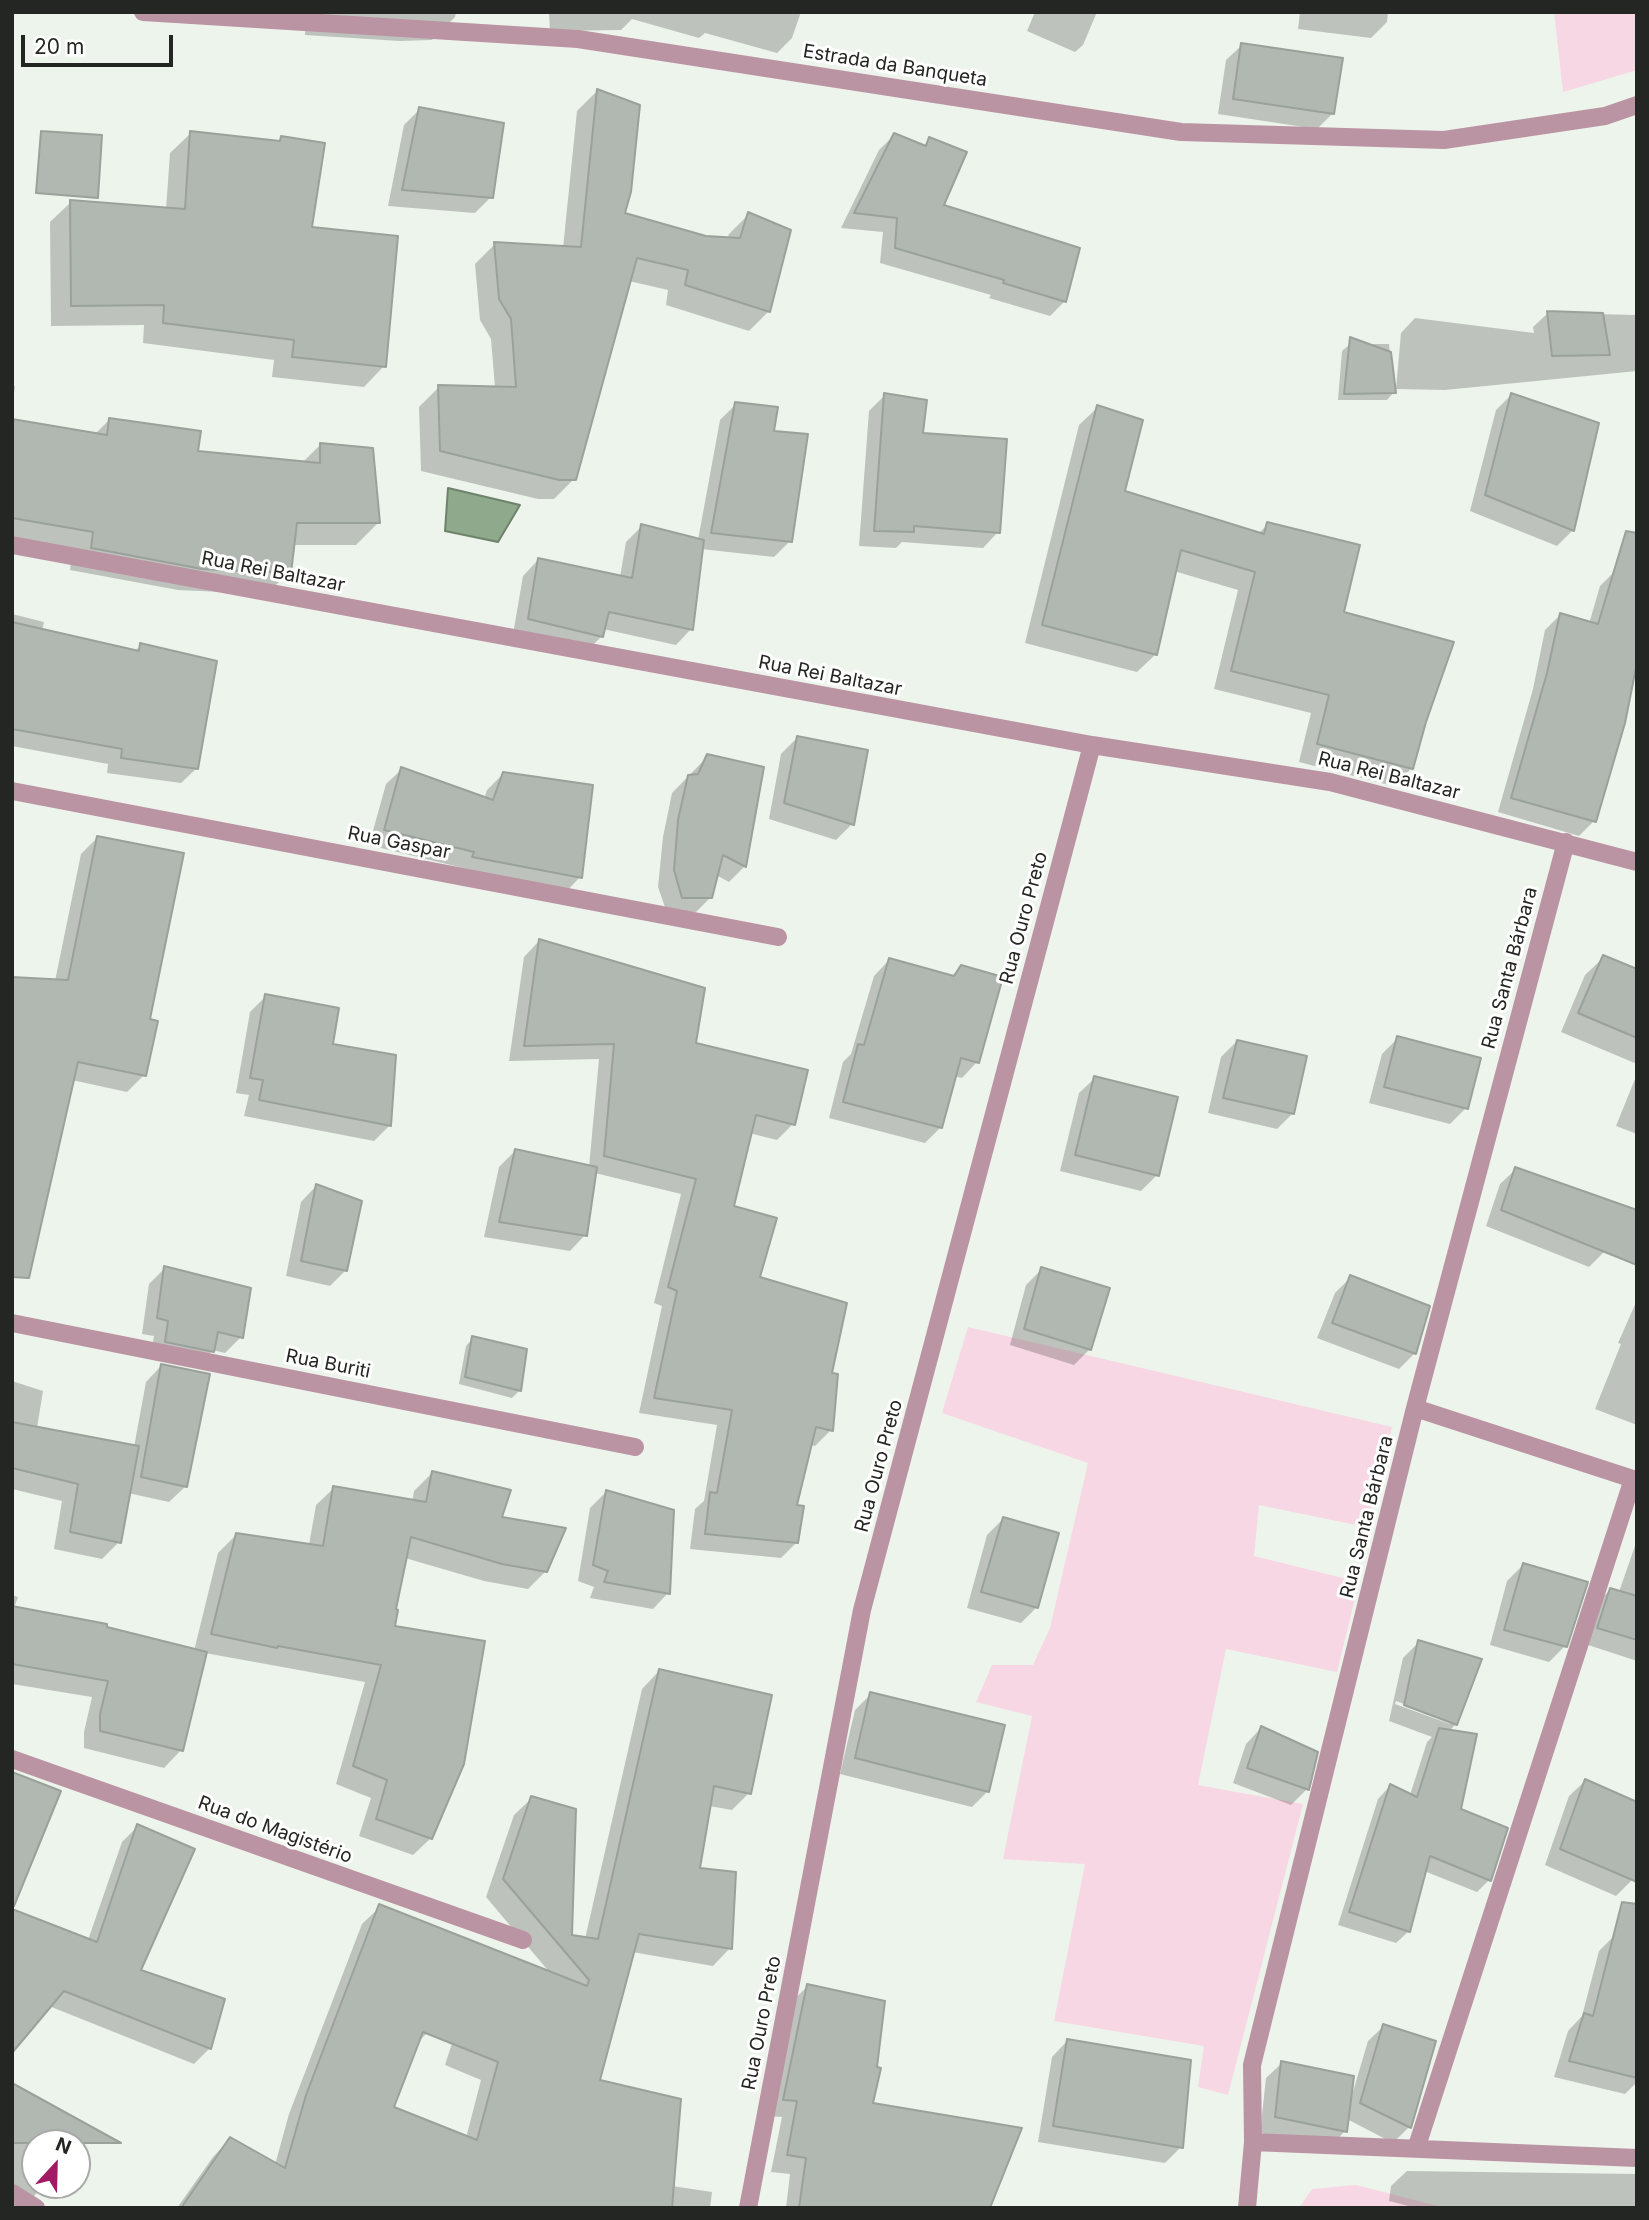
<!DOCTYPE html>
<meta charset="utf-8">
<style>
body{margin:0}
#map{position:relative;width:1649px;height:2220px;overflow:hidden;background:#edf4ec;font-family:Inter,sans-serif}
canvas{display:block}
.frame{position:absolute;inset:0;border:14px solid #242623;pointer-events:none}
.north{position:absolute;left:21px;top:2129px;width:70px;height:70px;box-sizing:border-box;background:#fff;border:2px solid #a7a8a7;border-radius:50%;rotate:22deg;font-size:19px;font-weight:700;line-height:28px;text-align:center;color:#242623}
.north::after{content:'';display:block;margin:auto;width:24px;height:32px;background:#a21a65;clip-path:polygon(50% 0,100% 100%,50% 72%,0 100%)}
.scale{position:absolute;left:21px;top:35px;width:152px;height:32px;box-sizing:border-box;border:4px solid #242623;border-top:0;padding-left:9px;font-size:21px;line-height:24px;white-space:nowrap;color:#242623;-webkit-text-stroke:5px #fff;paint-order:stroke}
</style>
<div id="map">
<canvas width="1649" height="2220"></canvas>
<div class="frame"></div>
<div class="north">N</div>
<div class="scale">20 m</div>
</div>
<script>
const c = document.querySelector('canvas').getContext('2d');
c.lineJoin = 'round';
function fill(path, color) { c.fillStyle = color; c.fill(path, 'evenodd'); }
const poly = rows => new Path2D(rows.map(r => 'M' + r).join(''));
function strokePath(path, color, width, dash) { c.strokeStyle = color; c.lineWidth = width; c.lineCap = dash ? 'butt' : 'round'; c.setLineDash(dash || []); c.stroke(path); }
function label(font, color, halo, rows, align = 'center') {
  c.font = font + ' Inter,sans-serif'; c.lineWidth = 6; c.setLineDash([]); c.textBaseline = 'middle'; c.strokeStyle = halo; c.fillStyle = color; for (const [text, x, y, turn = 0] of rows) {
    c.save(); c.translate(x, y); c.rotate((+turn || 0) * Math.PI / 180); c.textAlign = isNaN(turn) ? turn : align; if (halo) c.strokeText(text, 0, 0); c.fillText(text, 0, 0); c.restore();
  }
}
const green = poly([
 [1554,12,1637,12,1637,70,1563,92],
 [968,1327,1392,1427,1366,1527,1259,1505,1254,1556,1359,1582,1337,1672,1226,1649,1198,1785,1303,1804,1228,2095,1198,2087,1204,2046,1054,2021,1085,1864,1003,1859,1032,1716,976,1702,992,1665,1033,1665,1050,1628,1088,1463,942,1413],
 [1356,2185,1446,2208,1299,2208,1312,2189]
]);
const water = poly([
 [448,488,520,505,498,542,445,531,448,488]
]);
const shadow = poly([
 [306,12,456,12,455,17,432,40,400,41,305,35],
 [549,12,801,12,792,38,777,53,705,33,699,38,632,19,621,30,550,31],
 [1035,12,1097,12,1083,45,1075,52,1027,31],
 [1300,12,1388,12,1387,22,1371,38,1298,29],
 [1242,45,1333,113,1317,129,1218,114,1226,60],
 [597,91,623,215,706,237,727,239,729,234,749,214,769,311,749,331,666,305,668,290,629,281,574,479,554,499,538,499,421,471,419,407,439,387,495,388,491,339,480,320,475,264,495,244,563,248,577,111],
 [420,109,491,197,475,213,388,206,404,125],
 [191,133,276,143,281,138,310,228,384,366,364,387,272,377,274,360,143,343,144,325,51,326,50,222,71,202,166,210,170,153],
 [894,135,923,146,930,139,942,206,1065,301,1050,316,989,298,991,295,880,263,883,232,841,228,879,150],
 [1548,313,1637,315,1637,371,1445,390,1396,389,1401,333,1415,318,1534,333,1533,327],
 [1350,344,1389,344,1394,392,1387,400,1338,400,1342,351],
 [12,386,15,386,12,408],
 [885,395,922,435,998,532,983,548,902,542,896,548,859,546,869,411],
 [1511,395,1573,530,1557,546,1470,511,1496,410],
 [736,404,772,432,790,541,774,557,701,549,691,629,676,645,603,629,602,636,586,652,513,634,523,576,538,560,620,577,626,542,642,526,698,540,720,420],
 [1098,407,1123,492,1258,534,1268,524,1341,614,1425,721,1412,768,1393,786,1299,762,1311,713,1214,689,1238,590,1174,571,1156,654,1137,672,1025,643,1079,425],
 [110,419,196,453,302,463,321,444,378,523,356,545,293,545,289,572,267,594,178,590,70,570,72,554,12,543,12,420,95,434],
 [1615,571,1594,821,1579,836,1498,812,1533,689,1545,630,1560,615,1589,624,1600,586],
 [12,614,44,622,42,631,134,652,141,645,197,768,181,783,107,773,108,764,12,746],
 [797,738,852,824,836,840,769,819,781,754],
 [708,756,745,866,729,882,716,875,711,897,695,913,667,913,658,887,663,837,672,793],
 [402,769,484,799,487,790,503,774,580,877,565,893,369,845,386,784],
 [98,837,148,1021,144,1075,127,1092,72,1080,55,981,81,854],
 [539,941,694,1045,793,1124,777,1140,749,1133,732,1207,758,1278,830,1374,831,1430,815,1446,810,1445,794,1506,797,1542,781,1558,690,1549,695,1509,704,1501,717,1425,639,1413,662,1306,654,1303,681,1194,595,1173,585,1235,570,1251,484,1237,499,1167,515,1151,589,1167,599,1059,509,1061,524,957],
 [1604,957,1637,971,1637,1064,1561,1032,1585,975],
 [889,960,951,977,961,967,977,1062,962,1078,954,1076,941,1127,925,1143,829,1118,843,1062,851,1054,874,976],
 [266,996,331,1045,394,1056,389,1126,374,1141,244,1116,249,1095,236,1093,250,1012],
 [1398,1038,1466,1108,1450,1124,1369,1103,1382,1054],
 [1237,1041,1292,1114,1277,1129,1208,1113,1221,1057],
 [1637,1074,1637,1134,1616,1126],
 [1095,1078,1157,1175,1141,1191,1060,1171,1079,1093],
 [1516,1169,1605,1251,1589,1267,1486,1226,1500,1184],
 [316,1186,346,1270,330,1286,286,1276,301,1202],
 [165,1268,241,1337,225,1353,213,1350,197,1367,150,1357,154,1336,142,1334,149,1284],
 [1042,1269,1090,1349,1074,1365,1010,1345,1026,1285],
 [1351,1277,1415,1353,1399,1369,1317,1338,1335,1293],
 [1637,1300,1637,1425,1595,1409,1621,1344,1618,1343],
 [473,1338,525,1350,519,1391,512,1398,459,1384,466,1346],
 [161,1366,185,1487,169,1502,128,1493,119,1542,102,1559,54,1549,62,1501,12,1489,12,1381,43,1391,37,1428,134,1447,146,1382],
 [432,1473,499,1519,546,1571,528,1589,484,1581,405,1558,393,1611,393,1628,431,1838,413,1855,359,1836,371,1798,336,1784,365,1682,205,1653,181,1750,164,1768,84,1748,84,1732,92,1697,12,1684,12,1595,18,1597,14,1608,194,1651,218,1553,236,1535,309,1545,316,1505,334,1488,412,1502,414,1491],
 [606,1492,668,1593,653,1609,590,1598,594,1587,578,1581,590,1508],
 [1003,1519,1037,1607,1021,1623,967,1608,987,1535],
 [1637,1540,1637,1661,1582,1643,1594,1606,1610,1590,1619,1592],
 [1523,1565,1565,1646,1549,1662,1490,1645,1507,1581],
 [1419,1642,1456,1724,1449,1731,1459,1810,1489,1880,1477,1892,1424,1871,1409,1931,1396,1943,1338,1925,1378,1799,1390,1786,1410,1795,1427,1742,1432,1737,1389,1721,1403,1658],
 [1396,1701,1450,1721,1450,1724,1395,1704],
 [659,1671,749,1793,732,1810,709,1806,697,1870,730,1948,713,1966,632,1952,598,2081,672,2186,712,2192,710,2208,399,2208,466,2138,481,2080,445,2065,456,2031,427,2033,415,2045,334,2208,177,2208,213,2157,230,2139,275,2165,289,2114,362,1924,380,1907,551,1974,486,1897,514,1815,532,1798,570,1937,585,1939,642,1689],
 [871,1694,988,1791,972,1807,840,1774,855,1710],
 [1261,1728,1307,1789,1291,1805,1233,1783,1246,1744],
 [1585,1781,1637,1859,1632,1880,1616,1896,1545,1865,1569,1796],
 [138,1826,138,1971,210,2048,194,2064,49,2006,88,1940,122,1842],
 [1615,1935,1637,1944,1637,2082,1625,2094,1554,2077,1568,2031,1582,2016,1599,1951],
 [808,1986,871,2105,988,2208,786,2208,790,2174,771,2172,782,2117,767,2116,791,2002],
 [1384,2026,1434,2042,1409,2127,1393,2143,1347,2119,1345,2131,1330,2147,1260,2133,1266,2078,1282,2063,1352,2095,1368,2041],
 [1067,2041,1181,2147,1165,2163,1038,2142,1052,2057],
 [12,2085,59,2143,35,2143,35,2185,40,2185,36,2194,22,2208,12,2208],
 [1407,2171,1637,2174,1637,2208,1416,2208,1389,2201,1391,2186]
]);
const building = poly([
 [1241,43,1343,58,1334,114,1233,99,1241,43],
 [597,89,640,105,631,192,625,213,706,236,740,238,748,212,791,230,770,312,685,285,688,270,637,258,576,480,559,480,440,451,438,385,516,387,511,319,499,299,494,242,581,247,597,89],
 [419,107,504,123,493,198,402,190,419,107],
 [41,131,102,135,98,198,36,193,41,131],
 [190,131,280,141,281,136,325,143,312,227,398,236,386,367,292,357,294,340,163,323,164,305,71,306,70,200,185,209,190,131],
 [894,133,926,146,929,137,967,152,944,205,1080,248,1066,302,1003,283,1004,280,895,248,897,218,854,213,894,133],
 [1547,311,1603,313,1610,355,1552,356,1547,311],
 [1350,337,1391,352,1396,393,1344,394,1350,337],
 [884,393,927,400,923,433,1007,439,1000,533,914,526,914,532,874,531,884,393],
 [1511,393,1599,423,1574,531,1485,495,1511,393],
 [735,402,778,407,774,431,808,434,792,542,711,533,735,402],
 [1097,405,1143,420,1125,491,1264,534,1267,522,1360,545,1344,612,1454,642,1426,722,1413,769,1317,744,1329,695,1231,671,1255,572,1181,550,1157,655,1042,625,1097,405],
 [109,418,201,431,198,451,320,463,320,443,373,448,380,523,297,523,291,573,202,569,91,548,93,532,12,518,12,419,107,435,109,418],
 [641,524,704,540,693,630,609,612,603,637,528,619,538,558,632,578,641,524],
 [1626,531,1637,533,1637,663,1625,723,1596,822,1511,798,1547,673,1560,613,1598,624,1626,531],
 [12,622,139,651,140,643,217,661,198,769,121,758,122,749,12,729,12,622],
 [797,736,868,750,854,825,784,803,797,736],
 [707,754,764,767,746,867,723,855,712,898,682,898,674,870,678,820,688,775,698,774,707,754],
 [401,767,493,800,503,772,593,785,582,878,472,857,474,852,384,830,401,767],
 [97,836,184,853,150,1019,158,1021,146,1076,78,1062,29,1278,12,1277,12,977,68,980,97,836],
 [539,939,705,988,696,1043,808,1070,795,1125,756,1115,734,1206,777,1218,760,1277,847,1303,832,1373,838,1374,833,1431,816,1427,797,1505,804,1506,798,1543,705,1534,710,1492,717,1493,732,1410,654,1398,677,1291,668,1287,696,1179,604,1156,614,1044,524,1046,539,939],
 [1603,955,1637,969,1637,1038,1578,1013,1603,955],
 [889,958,954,976,961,965,1003,977,979,1063,961,1058,942,1128,843,1102,858,1044,864,1045,889,958],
 [265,994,339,1008,333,1044,396,1055,391,1126,259,1100,263,1080,250,1078,265,994],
 [1397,1036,1481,1058,1468,1109,1384,1087,1397,1036],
 [1237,1040,1307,1056,1294,1114,1223,1098,1237,1040],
 [1094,1076,1178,1097,1159,1176,1075,1155,1094,1076],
 [515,1149,597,1167,587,1236,499,1222,515,1149],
 [1515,1167,1637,1210,1637,1265,1501,1210,1515,1167],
 [316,1184,362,1201,347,1271,301,1261,316,1184],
 [164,1266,251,1288,243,1338,218,1332,214,1352,165,1342,168,1321,157,1318,164,1266],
 [1041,1267,1110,1288,1091,1350,1024,1329,1041,1267],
 [1350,1275,1430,1306,1416,1354,1332,1323,1350,1275],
 [472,1336,527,1349,521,1391,465,1377,472,1336],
 [161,1364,210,1374,187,1487,141,1477,161,1364],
 [12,1422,139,1446,121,1543,70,1532,78,1484,12,1468,12,1422],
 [432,1471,511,1490,502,1517,566,1528,547,1572,502,1564,411,1537,396,1609,398,1610,395,1626,485,1641,464,1764,432,1839,376,1819,387,1780,353,1766,381,1665,278,1646,277,1648,211,1634,236,1533,323,1546,333,1486,426,1502,432,1471],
 [606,1490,674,1510,670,1594,604,1582,608,1571,593,1565,606,1490],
 [1003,1517,1059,1533,1038,1608,981,1592,1003,1517],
 [1523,1563,1588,1582,1567,1647,1504,1630,1523,1563],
 [1610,1588,1637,1596,1637,1640,1597,1628,1610,1588],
 [12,1606,107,1624,107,1627,207,1652,183,1751,100,1731,100,1714,108,1681,12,1664,12,1606],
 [1418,1640,1482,1659,1457,1725,1404,1705,1418,1640],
 [659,1669,772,1695,751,1794,714,1786,700,1868,736,1872,732,1949,639,1934,600,2080,681,2099,672,2208,181,2208,230,2137,285,2168,306,2095,379,1904,587,1986,589,1980,503,1879,531,1796,576,1809,572,1935,598,1939,659,1669],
 [423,2032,498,2062,477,2140,394,2107,423,2032],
 [870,1692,1005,1725,989,1792,855,1758,870,1692],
 [1261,1726,1318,1752,1309,1790,1247,1768,1261,1726],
 [1439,1728,1477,1734,1461,1809,1508,1828,1491,1881,1430,1856,1410,1932,1349,1912,1390,1784,1417,1797,1439,1728],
 [12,1772,61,1791,14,1906,12,1906,12,1772],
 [1585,1779,1637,1802,1637,1882,1560,1849,1585,1779],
 [137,1824,195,1849,141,1970,225,1999,211,2049,64,1991,12,2053,12,1909,97,1942,137,1824],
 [1622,1902,1637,1904,1637,2078,1569,2061,1584,2013,1593,2016,1622,1902],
 [807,1984,885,2001,877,2067,881,2068,873,2103,1022,2128,990,2208,799,2208,806,2158,787,2155,797,2101,783,2100,807,1984],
 [1383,2024,1436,2041,1411,2128,1360,2103,1383,2024],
 [1067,2039,1191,2060,1183,2148,1053,2126,1067,2039],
 [1281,2061,1354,2076,1347,2132,1275,2117,1281,2061],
 [12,2083,121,2143,12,2143,12,2083]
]);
const minor = poly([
 [143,12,578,39,1181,132,1444,140,1605,116,1637,105],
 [12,545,1092,745,1330,782,1637,862],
 [12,791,778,937],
 [12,1323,635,1447],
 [1415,1408,1633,1479,1416,2149],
 [12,1759,523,1940],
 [1253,2142,1637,2158],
 [12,2193,36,2208],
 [748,2208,862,1610,1092,745],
 [1247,2208,1253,2142,1252,2065,1415,1408,1566,842]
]);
const streetNames = [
 ["Estrada da Banqueta",895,66,9],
 ["Rua Rei Baltazar",273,572,11],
 ["Rua Rei Baltazar",830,676,11],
 ["Rua Rei Baltazar",1389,776,14],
 ["Rua Gaspar",399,843,11],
 ["Rua Ouro Preto",1024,918,-75],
 ["Rua Santa Bárbara",1510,968,-75],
 ["Rua Buriti",328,1364,11],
 ["Rua Ouro Preto",879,1466,-75],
 ["Rua Santa Bárbara",1367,1517,-76],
 ["Rua do Magistério",275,1830,20],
 ["Rua Ouro Preto",762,2023,-79]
];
fill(green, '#f7d7e3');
fill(water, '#8ea98b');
strokePath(water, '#6e826c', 2);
fill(shadow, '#0003');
fill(building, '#b1b8b1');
strokePath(building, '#9aa19a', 2);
strokePath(minor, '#bb94a3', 18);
label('19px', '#242623', '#fff', streetNames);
</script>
